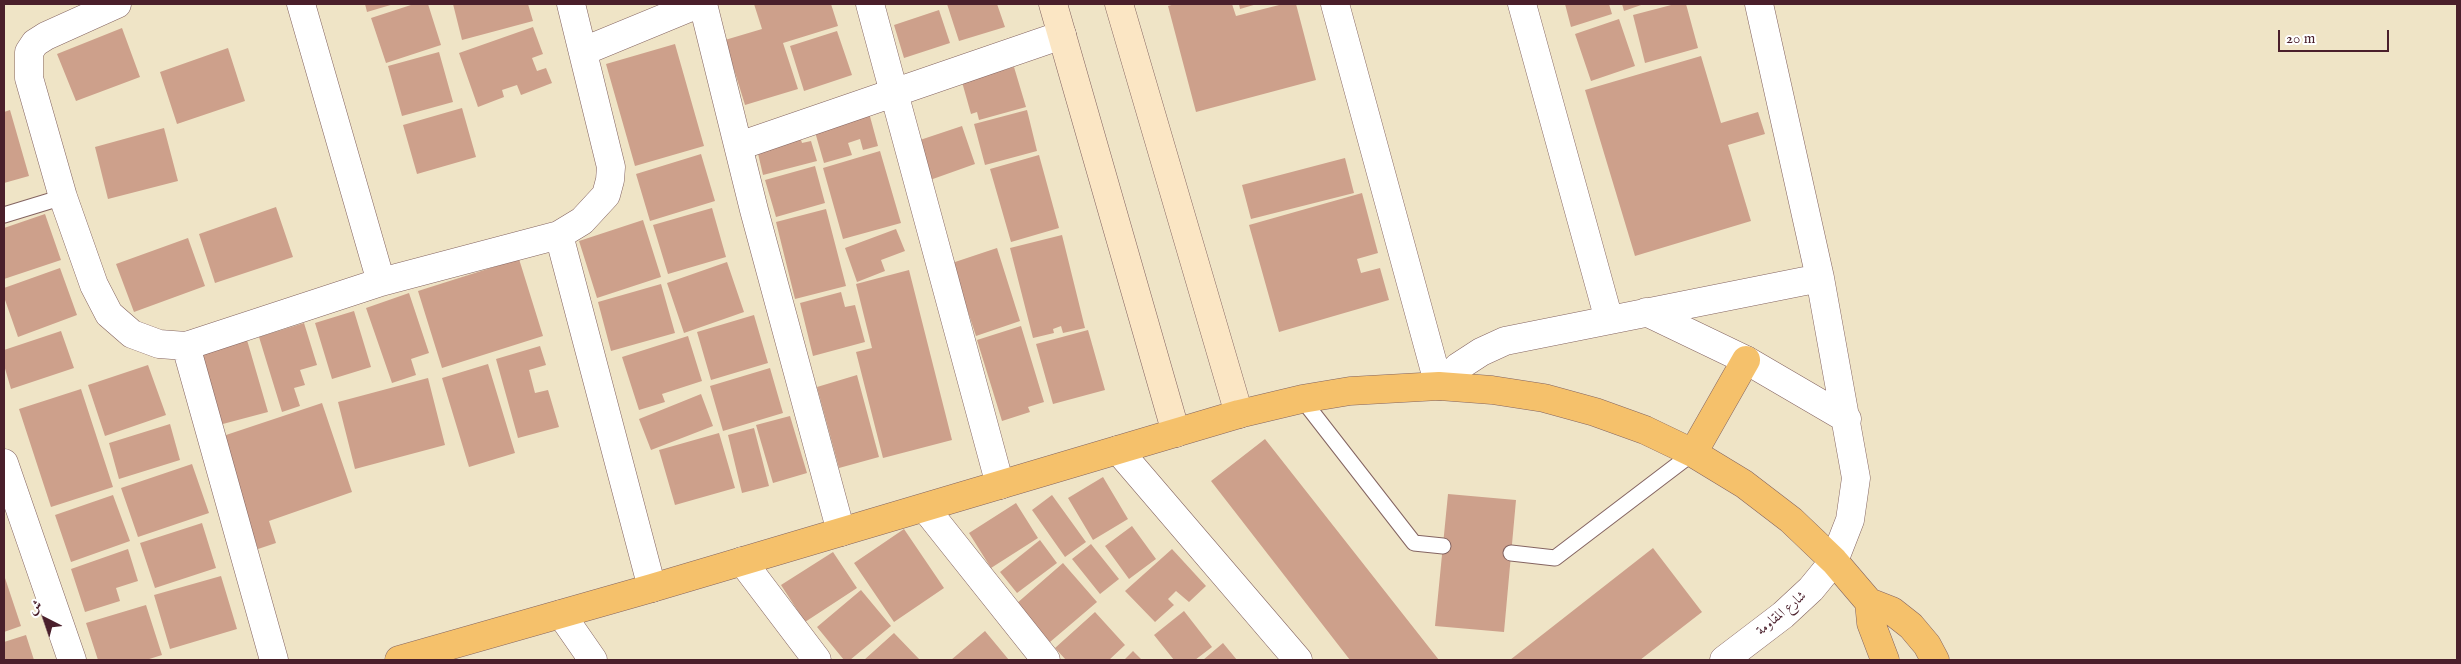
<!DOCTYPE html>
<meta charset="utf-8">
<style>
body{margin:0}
#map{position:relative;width:2461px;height:664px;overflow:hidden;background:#efe4c6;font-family:"IM FELL English",Amiri,serif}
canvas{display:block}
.frame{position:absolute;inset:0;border:5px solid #4a1f2b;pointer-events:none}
.north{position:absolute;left:20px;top:594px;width:50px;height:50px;-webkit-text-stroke:4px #fff;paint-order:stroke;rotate:319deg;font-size:14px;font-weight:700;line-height:20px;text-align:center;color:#4a1f2b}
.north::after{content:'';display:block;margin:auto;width:18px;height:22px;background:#4a1f2b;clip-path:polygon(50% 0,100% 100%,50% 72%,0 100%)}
.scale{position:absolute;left:2278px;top:30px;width:111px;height:22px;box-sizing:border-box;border:2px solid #4a1f2b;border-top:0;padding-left:6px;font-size:15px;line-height:18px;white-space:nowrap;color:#4a1f2b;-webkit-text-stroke:4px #fff;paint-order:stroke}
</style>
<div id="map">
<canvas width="2461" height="664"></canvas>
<div class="frame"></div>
<div class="north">ش</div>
<div class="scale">20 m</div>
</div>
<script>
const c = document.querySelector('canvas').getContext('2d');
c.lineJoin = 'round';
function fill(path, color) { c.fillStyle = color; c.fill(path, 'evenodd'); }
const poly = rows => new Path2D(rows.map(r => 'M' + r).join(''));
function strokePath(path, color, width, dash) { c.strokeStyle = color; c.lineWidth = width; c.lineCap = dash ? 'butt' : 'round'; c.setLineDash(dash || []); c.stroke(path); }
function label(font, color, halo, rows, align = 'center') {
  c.font = font + ' "IM FELL English",Amiri,serif'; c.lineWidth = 5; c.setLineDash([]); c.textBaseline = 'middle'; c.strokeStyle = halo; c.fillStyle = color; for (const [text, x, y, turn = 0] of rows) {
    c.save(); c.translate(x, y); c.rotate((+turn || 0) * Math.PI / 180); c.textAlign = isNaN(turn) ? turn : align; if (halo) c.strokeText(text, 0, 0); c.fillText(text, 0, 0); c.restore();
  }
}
const building = poly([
 [365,4,394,4,367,12],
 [414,4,428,4,441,45,386,63,371,18],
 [453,4,528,4,533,21,462,40],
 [754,4,831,4,838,26,783,43,798,89,745,105,725,40,762,29],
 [947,4,997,4,1005,27,959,41],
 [1175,4,1232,4,1236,16,1283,4,1296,4,1316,80,1196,112,1168,6],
 [1239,4,1257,4,1240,9],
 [1565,4,1609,4,1612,14,1571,27],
 [1622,4,1644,4,1624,11],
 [1675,4,1686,4,1698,48,1645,63,1633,15],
 [939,10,950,43,904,58,894,25],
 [1619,19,1635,66,1591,81,1575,34],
 [533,27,543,54,532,58,537,71,546,68,552,83,521,95,517,85,502,90,504,97,478,107,459,53],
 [122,28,140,77,76,101,57,54],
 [837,31,852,75,804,91,790,46],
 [675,44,704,146,635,166,606,64],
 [228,48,245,101,177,124,160,72],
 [439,52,453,102,402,116,388,66],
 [1701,56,1721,123,1758,112,1765,134,1728,145,1751,221,1635,256,1585,90],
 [1014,67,1026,107,979,120,977,112,971,114,962,82],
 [462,108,476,157,417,174,403,125],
 [868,109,878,146,863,150,860,139,848,143,852,155,824,163,813,125],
 [10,110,29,176,4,183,4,112],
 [1027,110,1037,151,985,165,974,124],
 [962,126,975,164,930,180,917,141],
 [164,128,178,181,108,199,95,147],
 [799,133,802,143,811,141,817,161,763,175,756,145],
 [880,151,901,223,843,239,823,168],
 [701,154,715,201,650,221,636,174],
 [1039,155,1059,228,1011,242,990,169],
 [1345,158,1354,193,1251,219,1242,185],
 [815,166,825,203,776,217,765,180],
 [1362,193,1378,253,1357,259,1361,273,1380,268,1389,300,1279,332,1249,225],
 [276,207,293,257,215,283,199,234],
 [712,208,726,257,668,274,653,225],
 [826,209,846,286,795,299,776,222],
 [45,214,61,260,4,279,4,228],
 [643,220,661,277,597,298,579,241],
 [896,229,905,251,881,260,885,271,857,282,845,248],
 [1062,235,1085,328,1063,333,1061,326,1053,329,1054,333,1033,338,1010,248],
 [188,238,205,286,134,312,116,264],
 [997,248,1020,321,976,336,952,263],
 [519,259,543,336,442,368,418,291],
 [727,262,744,312,684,333,667,283],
 [60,268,77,315,18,337,4,297,4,288],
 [909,270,952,440,883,458,856,352,872,348,856,284],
 [661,284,675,333,611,351,598,302],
 [841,292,845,307,855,305,865,342,813,356,800,303],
 [409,293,429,353,411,359,416,375,392,383,366,308],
 [354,311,371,367,332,379,315,323],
 [754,315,768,363,711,380,697,332],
 [304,323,317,365,300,370,305,385,294,388,300,406,282,412,259,337],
 [1021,326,1044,402,1028,407,1030,412,1002,421,977,340],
 [1088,330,1105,390,1053,404,1036,344],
 [61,331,74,368,11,389,4,365,4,350],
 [688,336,702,381,662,394,665,402,639,410,622,357],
 [247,340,268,412,219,425,199,354],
 [540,346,546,365,529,370,535,393,548,390,559,427,518,438,496,359],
 [488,364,515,453,469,467,442,378],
 [148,365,166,415,105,436,88,385],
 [770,368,783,413,723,431,710,386],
 [857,375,879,457,839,468,817,387],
 [428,378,445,445,355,469,338,402],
 [81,389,113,487,51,507,19,409],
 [701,394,713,426,651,450,639,419],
 [322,403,352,492,269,521,276,543,258,549,220,437],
 [790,416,807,473,773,483,756,425],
 [170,424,180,460,119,479,109,443],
 [754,428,769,486,742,493,728,435],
 [719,433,735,488,675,505,659,450],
 [1265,439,1439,660,1350,660,1211,481],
 [192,464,209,513,138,537,121,488],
 [1103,477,1128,519,1093,540,1068,498],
 [1448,494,1516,500,1504,632,1435,626],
 [113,495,130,541,71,562,55,515],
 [1052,495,1086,542,1065,557,1032,510],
 [1016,503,1038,538,991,568,969,533],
 [202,523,216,568,155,588,140,543],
 [1132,526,1156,559,1129,579,1105,546],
 [904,529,944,588,894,622,854,563],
 [1040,540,1057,563,1017,593,1000,572],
 [1091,544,1119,579,1100,594,1072,559],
 [1653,548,1702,612,1640,660,1510,660],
 [128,549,138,581,116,588,120,601,85,612,71,569],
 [1172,549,1206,586,1189,602,1176,591,1168,599,1174,605,1155,622,1125,591],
 [833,552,857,588,805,622,781,585],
 [1063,563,1097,602,1050,642,1016,604],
 [4,575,21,626,4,632],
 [221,576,237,629,170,649,154,595],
 [861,590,891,626,850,660,844,660,817,627],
 [146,605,162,655,146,660,98,660,86,623],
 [1184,611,1212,647,1195,660,1174,660,1154,635],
 [1095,612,1125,645,1109,660,1066,660,1055,648],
 [985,631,1009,660,951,660],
 [894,633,920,660,864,660],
 [26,635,34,660,4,660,4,642],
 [1223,643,1237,660,1203,660],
 [1133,651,1142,660,1124,660]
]);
const lane = poly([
 [4,215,63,197],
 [1302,399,1414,543,1443,546],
 [1511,553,1555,558,1693,453]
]);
const street = poly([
 [117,4,46,36,35,43,29,52,29,78,63,197,94,285,109,314,132,334,159,344,186,346,381,282,559,235,582,221,606,195,610,180,611,167,571,4],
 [301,4,381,282],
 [703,4,754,210,841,532],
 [870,4,1000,485],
 [1335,4,1439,386,1458,367,1481,352,1505,341,1820,278],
 [1522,4,1609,320],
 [584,51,698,4],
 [739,146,1062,35],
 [559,235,652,588],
 [1646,312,1746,360,1847,419],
 [186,346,274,660],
 [1118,450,1298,660],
 [4,463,72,660],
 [925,508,1046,660],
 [742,561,817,660],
 [561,614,593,660],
 [1724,660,1783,615,1811,589,1834,561,1850,520,1856,478,1820,278,1759,4]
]);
const secondary = poly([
 [1053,4,1176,433],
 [1119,4,1239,414]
]);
const primary = poly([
 [1693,453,1746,360],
 [1869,602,1871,623,1885,660],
 [399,660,652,588,1239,414,1302,399,1350,391,1439,386,1492,390,1544,398,1595,412,1645,430,1693,453,1744,484,1791,520,1834,561,1869,602,1892,611,1911,626,1927,645,1935,660]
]);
const streetNames = [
 ["شارع المقاومة",1782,614,-40]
];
fill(building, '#cda08b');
strokePath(lane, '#846461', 17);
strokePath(street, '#846461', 29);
strokePath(secondary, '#846461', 29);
strokePath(primary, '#846461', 29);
strokePath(lane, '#fff', 15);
strokePath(street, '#fff', 28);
strokePath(secondary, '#fbe6c4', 28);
strokePath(primary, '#f5c16b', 28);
label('14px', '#4a1f2b', '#fff', streetNames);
</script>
